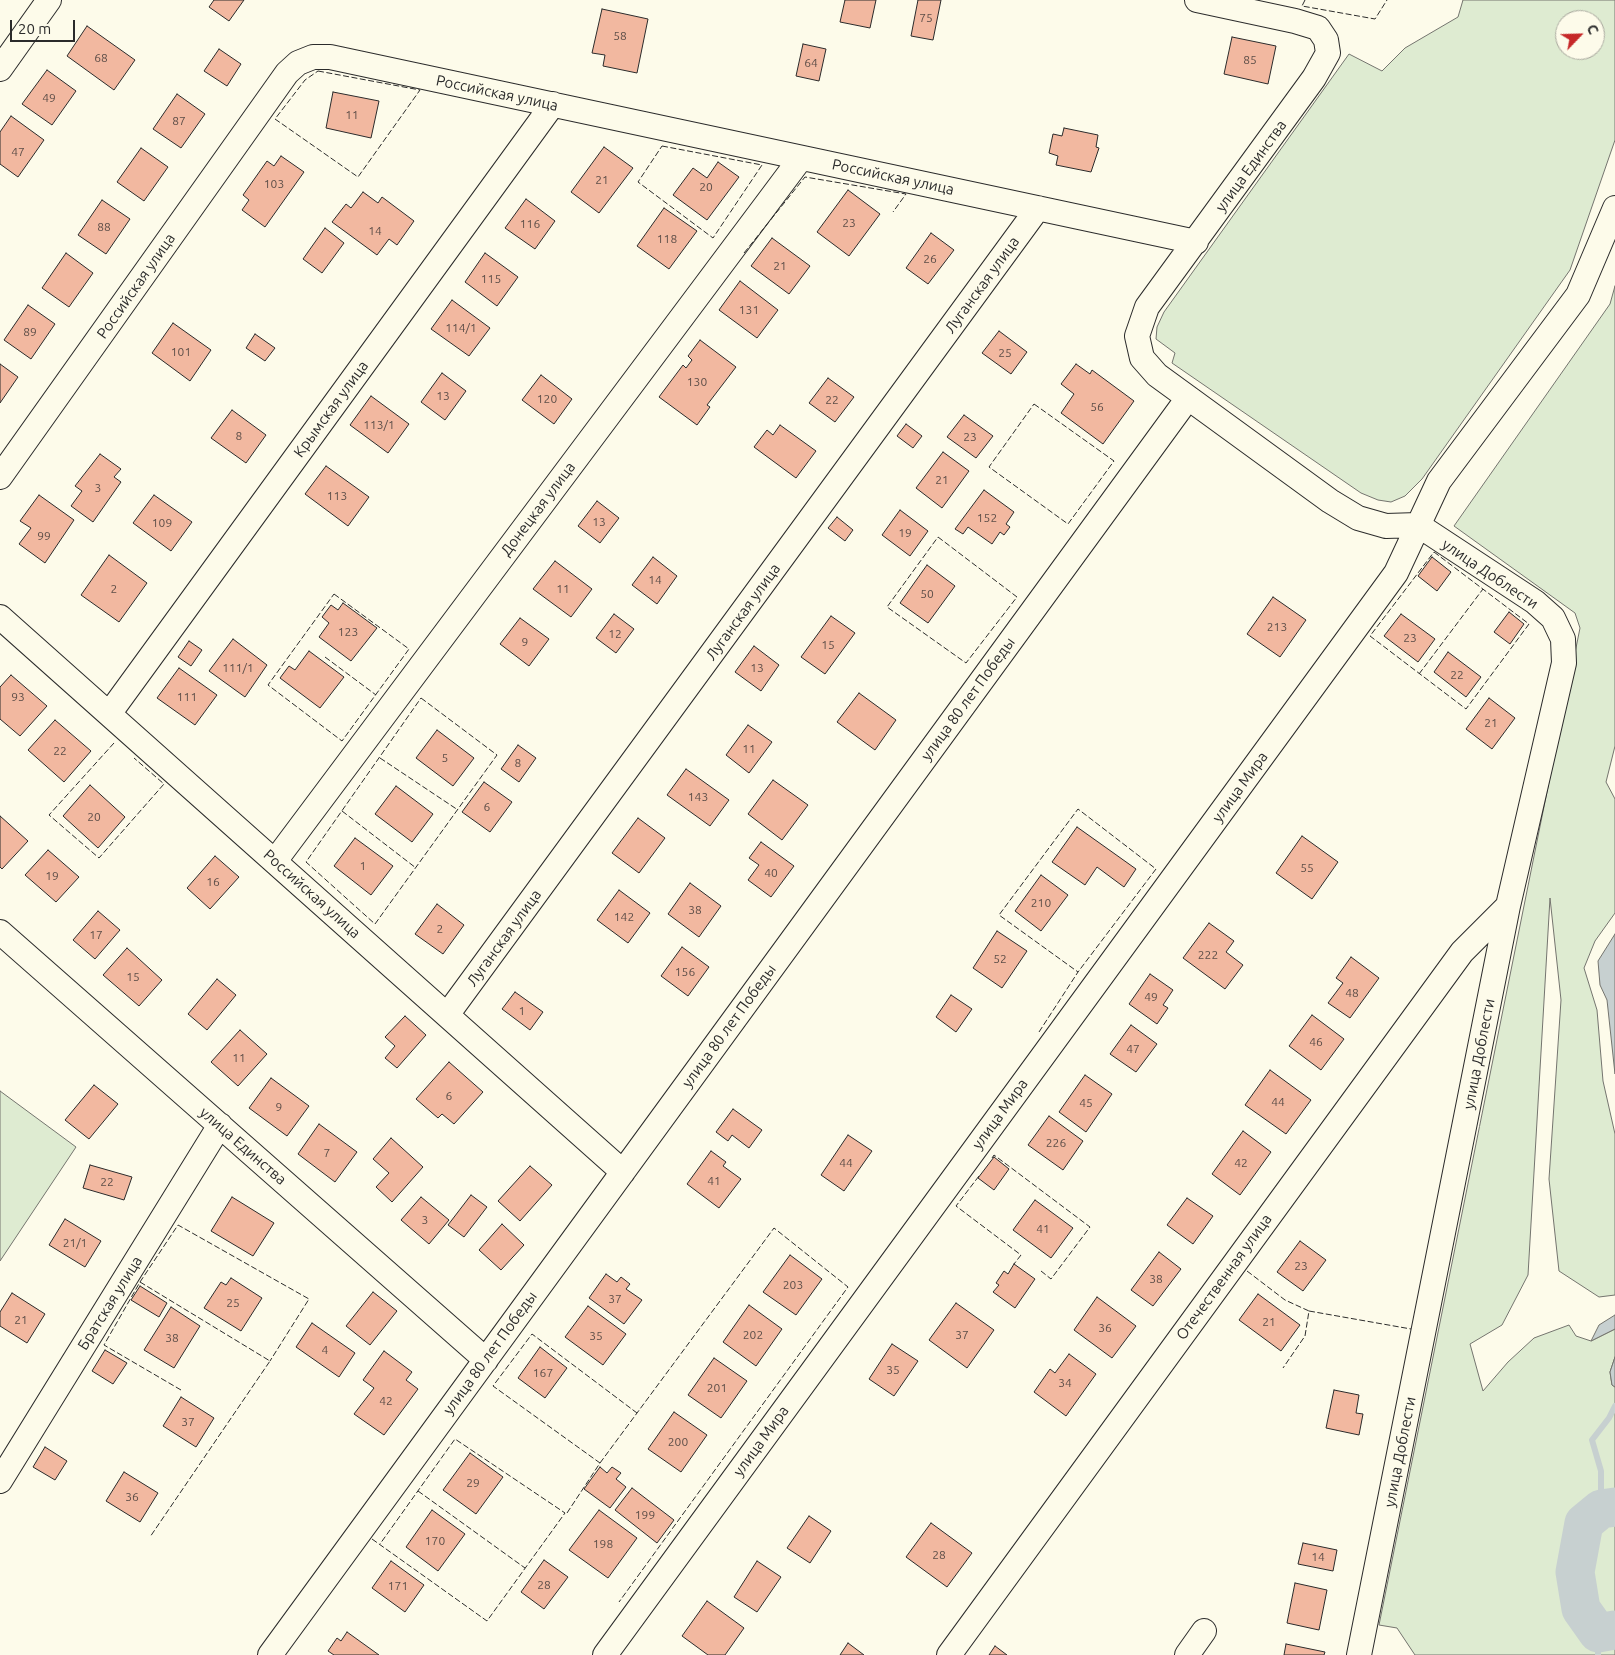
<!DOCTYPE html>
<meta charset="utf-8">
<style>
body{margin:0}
#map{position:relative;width:1615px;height:1655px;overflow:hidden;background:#fdfbea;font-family:Ubuntu,sans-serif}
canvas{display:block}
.north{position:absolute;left:1555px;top:10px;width:50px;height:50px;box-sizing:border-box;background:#fdfbea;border:1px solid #a9a89e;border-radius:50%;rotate:66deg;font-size:14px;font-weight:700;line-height:20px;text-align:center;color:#2b2b2b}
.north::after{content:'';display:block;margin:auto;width:18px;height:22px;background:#c62828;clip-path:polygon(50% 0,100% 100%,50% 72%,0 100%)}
.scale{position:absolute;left:10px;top:20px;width:65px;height:22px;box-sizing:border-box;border:2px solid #2b2b2b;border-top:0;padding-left:6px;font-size:15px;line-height:18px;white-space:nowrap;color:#2b2b2b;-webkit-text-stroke:4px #fdfbea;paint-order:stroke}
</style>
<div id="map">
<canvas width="1615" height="1655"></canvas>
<div class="north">С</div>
<div class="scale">20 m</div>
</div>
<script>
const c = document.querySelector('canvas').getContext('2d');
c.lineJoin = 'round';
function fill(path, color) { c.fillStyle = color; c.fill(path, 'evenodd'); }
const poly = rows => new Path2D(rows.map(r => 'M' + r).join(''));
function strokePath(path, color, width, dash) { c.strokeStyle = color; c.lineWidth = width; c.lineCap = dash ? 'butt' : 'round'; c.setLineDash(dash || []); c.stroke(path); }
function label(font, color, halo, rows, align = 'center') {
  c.font = font + ' Ubuntu,sans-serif'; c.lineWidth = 4; c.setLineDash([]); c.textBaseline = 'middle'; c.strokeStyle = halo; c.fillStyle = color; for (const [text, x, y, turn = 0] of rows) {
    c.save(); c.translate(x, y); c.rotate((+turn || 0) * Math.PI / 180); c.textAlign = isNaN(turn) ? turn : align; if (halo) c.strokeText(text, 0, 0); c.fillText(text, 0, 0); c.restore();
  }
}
const green = poly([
 [1463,0,1615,0,1615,140,1570,270,1422,479,1405,496,1391,502,1378,500,1361,493,1172,363,1175,353,1156,339,1157,327,1164,312,1349,54,1382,71,1405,48,1458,17,1463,0],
 [1565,20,1595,20,1595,50,1565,50,1565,20],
 [1615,286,1615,746,1606,782,1615,799,1615,913,1595,941,1584,968,1597,1010,1603,1081,1615,1134,1615,1295,1599,1297,1559,1271,1549,1179,1561,1000,1550,898,1528,1275,1502,1325,1470,1344,1483,1391,1508,1362,1534,1338,1569,1325,1576,1336,1591,1341,1615,1329,1615,1357,1610,1372,1612,1385,1615,1387,1615,1655,1415,1655,1397,1628,1379,1625,1580,628,1575,613,1454,526,1610,304,1615,286],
 [0,1091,76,1147,0,1261,0,1091]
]);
const water = poly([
 [1615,934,1615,1074,1607,1000,1600,985,1598,961,1615,934],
 [1615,1315,1615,1329,1591,1341,1599,1325,1615,1315],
 [1615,1357,1615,1387,1612,1385,1610,1372,1615,1357]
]);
const stream = poly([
 [1601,1509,1601,1471,1592,1440,1609,1418,1615,1406],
 [1598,1655,1598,1633]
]);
const river = poly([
 [1615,1507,1601,1509,1584,1523,1575,1572,1581,1609,1598,1633,1615,1630]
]);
const building = poly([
 [214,0,244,0,229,21,209,7,214,0],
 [845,0,876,0,870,28,840,22,845,0],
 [918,0,941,0,933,40,911,36,918,0],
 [602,9,648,19,637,73,603,66,605,55,592,53,602,9],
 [87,26,135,60,114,90,67,56,87,26],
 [1232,37,1276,46,1268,84,1224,74,1232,37],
 [803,44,826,49,819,81,796,76,803,44],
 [219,49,241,64,227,86,204,71,219,49],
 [47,70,76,91,52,125,22,104,47,70],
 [333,92,379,101,371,138,326,128,333,92],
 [177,94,205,114,181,148,153,129,177,94],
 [11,116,44,140,18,177,0,164,0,132,11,116],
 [1064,128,1098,135,1096,147,1099,148,1091,172,1056,165,1058,156,1049,153,1053,134,1062,136,1064,128],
 [604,147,633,168,599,213,571,192,604,147],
 [141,148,168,167,144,201,117,182,141,148],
 [281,156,304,172,265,227,242,210,249,200,243,195,267,161,274,166,281,156],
 [718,162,739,177,707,220,673,195,693,168,707,178,718,162],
 [848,190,880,214,849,256,817,232,848,190],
 [363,192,378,203,382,197,414,221,397,245,389,239,377,255,332,222,346,204,351,208,363,192],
 [526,199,555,221,535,249,505,228,526,199],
 [102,200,130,219,106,254,78,235,102,200],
 [664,208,697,231,669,269,637,246,664,208],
 [325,228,344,243,322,273,303,259,325,228],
 [931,233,954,250,928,284,906,268,931,233],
 [772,238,810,266,789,294,751,266,772,238],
 [66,253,93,273,69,307,42,288,66,253],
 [485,253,518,277,497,306,465,282,485,253],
 [740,281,778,310,757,338,719,310,740,281],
 [452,300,490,328,469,356,431,329,452,300],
 [28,305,55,324,31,359,4,340,28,305],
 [173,323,211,350,190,381,152,353,173,323],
 [999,331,1027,352,1011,374,982,353,999,331],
 [255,334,275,348,265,361,246,348,255,334],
 [700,340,736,367,707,405,710,407,697,425,659,397,683,365,686,368,692,360,688,356,700,340],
 [0,364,18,377,0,403,0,364],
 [1076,364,1090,374,1092,370,1134,401,1103,444,1061,413,1074,394,1061,384,1076,364],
 [442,373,466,391,445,420,421,402,442,373],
 [541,375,572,399,554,424,522,400,541,375],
 [828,378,854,397,835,422,809,403,828,378],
 [371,396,409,424,388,453,350,425,371,396],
 [232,410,266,435,246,463,211,438,232,410],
 [964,415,993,436,976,458,947,437,964,415],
 [906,424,922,436,913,448,897,436,906,424],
 [780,425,816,451,796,478,754,447,767,430,773,435,780,425],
 [943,452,969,471,942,508,916,488,943,452],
 [100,454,121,469,114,477,121,482,93,522,71,506,82,491,75,486,100,454],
 [326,466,369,497,348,526,305,494,326,466],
 [984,490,1014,512,1006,524,1010,527,1004,535,1000,532,992,544,968,527,963,534,955,529,984,490],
 [39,495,74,520,45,563,19,544,31,528,20,521,39,495],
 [154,495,192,522,171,551,133,523,154,495],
 [597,501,619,518,600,543,578,526,597,501],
 [900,510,928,531,910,556,882,535,900,510],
 [837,517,853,530,845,541,828,528,837,517],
 [109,555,147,583,119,622,81,595,109,555],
 [653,557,677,576,657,604,632,585,653,557],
 [1432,557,1451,572,1437,591,1418,576,1432,557],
 [555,561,592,589,571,617,533,589,555,561],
 [927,565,955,586,928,623,900,603,927,565],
 [1273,597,1306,620,1280,657,1247,634,1273,597],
 [343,603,377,628,351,661,319,637,329,623,322,617,331,605,338,610,343,603],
 [1509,612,1524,624,1510,644,1494,632,1509,612],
 [614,614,634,629,616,653,596,638,614,614],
 [1401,614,1435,639,1418,662,1384,636,1401,614],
 [831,616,855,633,825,674,801,657,831,616],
 [520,618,549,639,529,666,500,644,520,618],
 [233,639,267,665,245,697,209,671,233,639],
 [189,641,202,650,191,666,178,657,189,641],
 [754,646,779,665,761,691,735,672,754,646],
 [309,651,344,677,320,708,280,678,289,666,295,670,309,651],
 [1448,652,1481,677,1466,697,1434,672,1448,652],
 [179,668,217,695,195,725,157,698,179,668],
 [11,675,47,706,20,736,0,719,0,687,11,675],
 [859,693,896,720,875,750,837,722,859,693],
 [1489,698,1515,718,1492,749,1466,729,1489,698],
 [55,720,91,751,64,782,28,750,55,720],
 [748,725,772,742,749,773,726,755,748,725],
 [437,730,474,758,453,786,416,758,437,730],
 [518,745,536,758,519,782,501,769,518,745],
 [686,769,729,800,710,826,667,795,686,769],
 [773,780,808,805,782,840,748,814,773,780],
 [484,782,512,802,490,832,462,812,484,782],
 [90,785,125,817,98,848,63,816,90,785],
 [396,786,433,814,412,842,375,814,396,786],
 [0,816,28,841,2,869,0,867,0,816],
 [638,818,665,838,639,873,612,853,638,818],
 [1077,827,1136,869,1124,887,1097,867,1085,885,1052,862,1077,827],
 [1302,836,1338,862,1312,899,1276,873,1302,836],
 [355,838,393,866,371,895,334,866,355,838],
 [761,842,794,866,771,897,748,880,759,865,749,858,761,842],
 [48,850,79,877,56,902,25,875,48,850],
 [215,856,239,877,210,909,187,888,215,856],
 [1041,875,1068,895,1041,931,1015,911,1041,875],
 [690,883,721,906,699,937,668,914,690,883],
 [619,890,650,913,628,943,597,920,619,890],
 [437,904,464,925,443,954,415,934,437,904],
 [98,911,120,930,95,959,73,940,98,911],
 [1209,923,1234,941,1226,952,1243,965,1225,989,1183,958,1209,923],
 [997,931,1027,951,1002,988,973,968,997,931],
 [682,947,709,967,688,996,661,976,682,947],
 [127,948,162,980,139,1006,103,975,127,948],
 [1351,957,1379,978,1350,1018,1328,1003,1343,983,1336,978,1351,957],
 [1150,974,1173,990,1163,1005,1168,1008,1157,1024,1129,1004,1150,974],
 [217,979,236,995,207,1030,188,1014,217,979],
 [515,992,543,1012,530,1030,502,1009,515,992],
 [951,995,972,1009,956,1032,936,1017,951,995],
 [1312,1015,1344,1039,1321,1070,1289,1046,1312,1015],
 [405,1016,426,1035,397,1068,385,1058,395,1046,385,1037,405,1016],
 [1131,1025,1157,1044,1136,1072,1110,1054,1131,1025],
 [240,1030,267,1054,238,1086,211,1062,240,1030],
 [449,1062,483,1092,454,1124,442,1114,438,1118,416,1099,449,1062],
 [1270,1070,1311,1100,1286,1134,1245,1105,1270,1070],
 [1085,1075,1112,1094,1086,1132,1059,1112,1085,1075],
 [271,1078,309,1106,287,1136,249,1108,271,1078],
 [94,1085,118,1104,89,1139,65,1120,94,1085],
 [733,1109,762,1130,749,1148,732,1135,728,1141,716,1132,733,1109],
 [1049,1116,1083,1141,1063,1170,1028,1145,1049,1116],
 [319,1124,357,1152,335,1182,298,1154,319,1124],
 [1243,1131,1271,1152,1240,1195,1212,1174,1243,1131],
 [848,1135,872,1151,844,1191,821,1175,848,1135],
 [391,1138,423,1167,392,1202,376,1187,389,1173,373,1159,391,1138],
 [711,1151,726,1162,723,1166,741,1179,719,1208,687,1184,711,1151],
 [994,1157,1009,1169,994,1190,978,1178,994,1157],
 [90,1165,132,1177,124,1200,83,1188,90,1165],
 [530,1166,552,1185,520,1221,498,1201,530,1166],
 [471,1195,487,1207,464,1237,448,1225,471,1195],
 [232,1197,274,1223,253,1256,211,1231,232,1197],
 [421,1197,449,1220,429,1244,401,1220,421,1197],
 [1187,1198,1213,1216,1193,1244,1167,1225,1187,1198],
 [1035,1200,1073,1228,1051,1258,1013,1230,1035,1200],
 [65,1219,101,1241,85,1267,49,1245,65,1219],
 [502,1224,524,1245,501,1270,479,1250,502,1224],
 [1300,1241,1326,1260,1303,1291,1277,1272,1300,1241],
 [1159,1252,1181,1269,1153,1306,1131,1290,1159,1252],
 [790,1255,822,1279,796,1315,763,1292,790,1255],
 [1014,1264,1035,1279,1015,1308,993,1292,999,1285,996,1283,1004,1271,1008,1274,1014,1264],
 [606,1274,617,1282,621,1277,630,1284,626,1289,642,1300,624,1324,589,1298,606,1274],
 [231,1278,262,1298,241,1331,204,1308,221,1282,226,1285,231,1278],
 [140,1286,167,1303,159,1317,131,1300,140,1286],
 [373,1292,397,1311,370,1345,346,1326,373,1292],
 [12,1293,45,1314,27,1343,0,1326,0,1312,12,1293],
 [1258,1294,1300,1325,1281,1351,1239,1320,1258,1294],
 [1097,1297,1136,1326,1112,1358,1074,1330,1097,1297],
 [956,1303,994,1330,967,1368,929,1340,956,1303],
 [749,1305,782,1329,756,1366,723,1342,749,1305],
 [588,1306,626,1334,603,1365,565,1337,588,1306],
 [171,1307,200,1326,174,1368,144,1350,171,1307],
 [312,1323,355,1353,339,1377,296,1347,312,1323],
 [892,1344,918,1361,894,1396,869,1379,892,1344],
 [540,1347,567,1368,545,1398,518,1378,540,1347],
 [105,1350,127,1363,113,1384,92,1371,105,1350],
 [384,1351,412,1372,406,1380,418,1389,384,1435,354,1414,374,1388,363,1380,384,1351],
 [1069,1354,1096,1374,1066,1416,1034,1392,1050,1369,1055,1373,1069,1354],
 [714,1358,747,1381,721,1418,688,1395,714,1358],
 [1334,1390,1359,1395,1356,1413,1363,1414,1359,1435,1326,1428,1334,1390],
 [181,1397,214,1418,196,1447,163,1426,181,1397],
 [674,1412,707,1435,681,1472,648,1449,674,1412],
 [45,1447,67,1461,55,1480,33,1467,45,1447],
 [470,1453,503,1477,476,1514,443,1490,470,1453],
 [600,1467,607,1473,612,1467,621,1473,616,1479,626,1487,610,1508,584,1489,600,1467],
 [124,1472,158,1493,140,1522,106,1501,124,1472],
 [632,1488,674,1520,657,1543,615,1510,632,1488],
 [432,1510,465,1534,438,1571,406,1547,432,1510],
 [599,1510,637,1538,608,1578,569,1550,599,1510],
 [809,1516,831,1531,810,1563,787,1548,809,1516],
 [931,1523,972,1553,947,1587,906,1557,931,1523],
 [1303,1543,1337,1550,1333,1571,1298,1564,1303,1543],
 [544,1560,568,1577,544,1609,521,1592,544,1560],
 [391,1561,424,1585,405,1612,372,1588,391,1561],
 [757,1561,781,1577,757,1612,734,1597,757,1561],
 [1295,1583,1327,1590,1319,1630,1287,1623,1295,1583],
 [707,1601,744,1628,725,1655,708,1655,682,1636,707,1601],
 [347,1632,379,1655,334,1655,328,1651,337,1638,341,1641,347,1632],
 [848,1643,864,1655,840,1655,848,1643],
 [1286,1644,1325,1652,1324,1655,1284,1655,1286,1644],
 [995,1646,1007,1655,989,1655,995,1646]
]);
const minor = poly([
 [1197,0,1295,21,1318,28,1326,40,1328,53,1314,78,1147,307,1137,336,1142,358,1157,375,1330,501,1358,518,1386,526,1418,525,1535,602,1553,618,1563,639,1564,663,1508,906,1359,1655],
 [0,69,49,0],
 [0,477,287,73,298,63,313,57,330,57,1196,242],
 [0,617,623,1172],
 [109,714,553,104],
 [275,861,801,158],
 [0,932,486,1360],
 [447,1015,1038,208],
 [0,1481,220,1125],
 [270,1655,1188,398],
 [605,1655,1396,573,1439,481,1578,295,1615,208],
 [949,1655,1462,952,1508,906],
 [1187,1655,1204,1631]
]);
const fence = poly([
 [1305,0,1302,6,1375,19,1387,0],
 [318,71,420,90,358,177,275,119,305,80,318,71],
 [662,146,762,165,713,238,638,182,662,146],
 [744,253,805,177,906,194,893,212],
 [1034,404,1114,461,1068,524,989,467,1034,404],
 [938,537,1017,597,966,663,887,607,938,537],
 [1434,552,1529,624,1466,709,1370,636,1434,552],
 [334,594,409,649,342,741,268,685,334,594],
 [325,657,376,695],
 [1419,674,1483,589],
 [421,698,497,755,375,924,306,862,421,698],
 [114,743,49,815,99,858,164,784,134,758],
 [380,758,458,810],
 [342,811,416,868],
 [1039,1032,1078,972,999,915,1078,809,1156,869,1078,972],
 [992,1158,994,1155,1090,1227,1051,1279,1041,1271],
 [979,1176,956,1206,1021,1255,1014,1264],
 [1247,1271,1285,1300,1309,1311,1305,1336,1283,1368],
 [140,1282,270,1361,150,1537],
 [1309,1311,1411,1329],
 [181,1390,104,1345,140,1282,178,1225,309,1299,270,1361],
 [600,1463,774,1228,848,1287,619,1602],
 [418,1491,525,1568],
 [567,1513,600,1463,493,1386,532,1334,637,1413],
 [372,1539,487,1621,565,1513,455,1439,380,1544]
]);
const numberNames = [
 ["75",926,18],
 ["58",620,36],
 ["68",101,58],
 ["85",1250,60],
 ["64",811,63],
 ["49",49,98],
 ["11",352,115],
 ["87",179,121],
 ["47",18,152],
 ["21",602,180],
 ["103",274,184],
 ["20",706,187],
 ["23",849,223],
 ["116",530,224],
 ["88",104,227],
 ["14",375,231],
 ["118",667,239],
 ["26",930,259],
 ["21",780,266],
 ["115",491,279],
 ["131",749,310],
 ["114/1",461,328],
 ["89",30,332],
 ["101",181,352],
 ["25",1005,353],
 ["130",697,382],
 ["13",443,396],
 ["120",547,399],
 ["22",832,400],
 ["56",1097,407],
 ["113/1",379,425],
 ["8",239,436],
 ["23",970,437],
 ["21",942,480],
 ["3",98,488],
 ["113",337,496],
 ["152",987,518],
 ["13",599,522],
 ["109",162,523],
 ["19",905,533],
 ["99",44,536],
 ["14",655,580],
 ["2",114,589],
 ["11",563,589],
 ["50",927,594],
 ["213",1277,627],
 ["123",348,632],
 ["12",615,634],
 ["23",1410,638],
 ["9",525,642],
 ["15",828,645],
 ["111/1",238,668],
 ["13",757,668],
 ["22",1457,675],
 ["93",18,697],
 ["111",187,697],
 ["21",1491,723],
 ["11",749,749],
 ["22",60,751],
 ["5",445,758],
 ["8",518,763],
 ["143",698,797],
 ["6",487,807],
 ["20",94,817],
 ["1",363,866],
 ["55",1307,868],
 ["40",771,873],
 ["19",52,876],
 ["16",213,882],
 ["210",1041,903],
 ["38",695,910],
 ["142",624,917],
 ["2",440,929],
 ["17",96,935],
 ["222",1208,955],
 ["52",1000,959],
 ["156",685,972],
 ["15",133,977],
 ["48",1352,993],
 ["49",1151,997],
 ["1",522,1011],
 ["46",1316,1042],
 ["47",1133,1049],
 ["11",239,1058],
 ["6",449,1096],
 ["44",1278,1102],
 ["45",1086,1103],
 ["9",279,1107],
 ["226",1056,1143],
 ["7",327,1153],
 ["44",846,1163],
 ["42",1241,1163],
 ["41",714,1181],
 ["22",107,1182],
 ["3",425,1220],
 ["41",1043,1229],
 ["21/1",75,1243],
 ["23",1301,1266],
 ["38",1156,1279],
 ["203",793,1285],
 ["37",615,1299],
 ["25",233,1303],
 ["21",21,1320],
 ["21",1269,1322],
 ["36",1105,1328],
 ["202",753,1335],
 ["37",962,1335],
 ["35",596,1336],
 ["38",172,1338],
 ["4",325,1350],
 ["35",893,1370],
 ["167",543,1373],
 ["34",1065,1383],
 ["201",717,1388],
 ["42",386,1401],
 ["37",188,1422],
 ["200",678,1442],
 ["29",473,1483],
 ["36",132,1497],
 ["199",645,1515],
 ["170",435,1541],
 ["198",603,1544],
 ["28",939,1555],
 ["14",1318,1557],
 ["28",544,1585],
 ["171",398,1586]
];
const streetNames = [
 ["Российская улица",497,93,12],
 ["улица Единства",1251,166,-54],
 ["Российская улица",893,177,12],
 ["Луганская улица",982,285,-54],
 ["Российская улица",136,286,-55],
 ["Крымская улица",331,409,-54],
 ["Донецкая улица",538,509,-53],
 ["улица Доблести",1490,574,34],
 ["Луганская улица",743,612,-54],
 ["улица 80 лет Победы",968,699,-54],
 ["улица Мира",1240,787,-54],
 ["Российская улица",312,894,42],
 ["Луганская улица",504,938,-54],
 ["улица 80 лет Победы",729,1026,-54],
 ["улица Доблести",1479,1054,-79],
 ["улица Мира",1000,1114,-54],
 ["улица Единства",243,1146,41],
 ["Отечественная улица",1224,1277,-54],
 ["Братская улица",110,1303,-58],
 ["улица 80 лет Победы",490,1353,-54],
 ["улица Мира",761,1441,-54],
 ["улица Доблести",1400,1452,-79]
];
fill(green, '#deebd1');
strokePath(green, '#74746e', 1);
fill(water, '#c7d0d0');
strokePath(water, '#74746e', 1);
strokePath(stream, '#c7d0d0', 6);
strokePath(river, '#c7d0d0', 39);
fill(building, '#f2b8a0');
strokePath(building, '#2b2b2b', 1);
strokePath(minor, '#2b2b2b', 26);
strokePath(minor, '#fdfbea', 24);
strokePath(fence, '#2b2b2b', 1, [6, 2.5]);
label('12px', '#5d4e48', null, numberNames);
label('15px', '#2b2b2b', '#fdfbea', streetNames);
</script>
